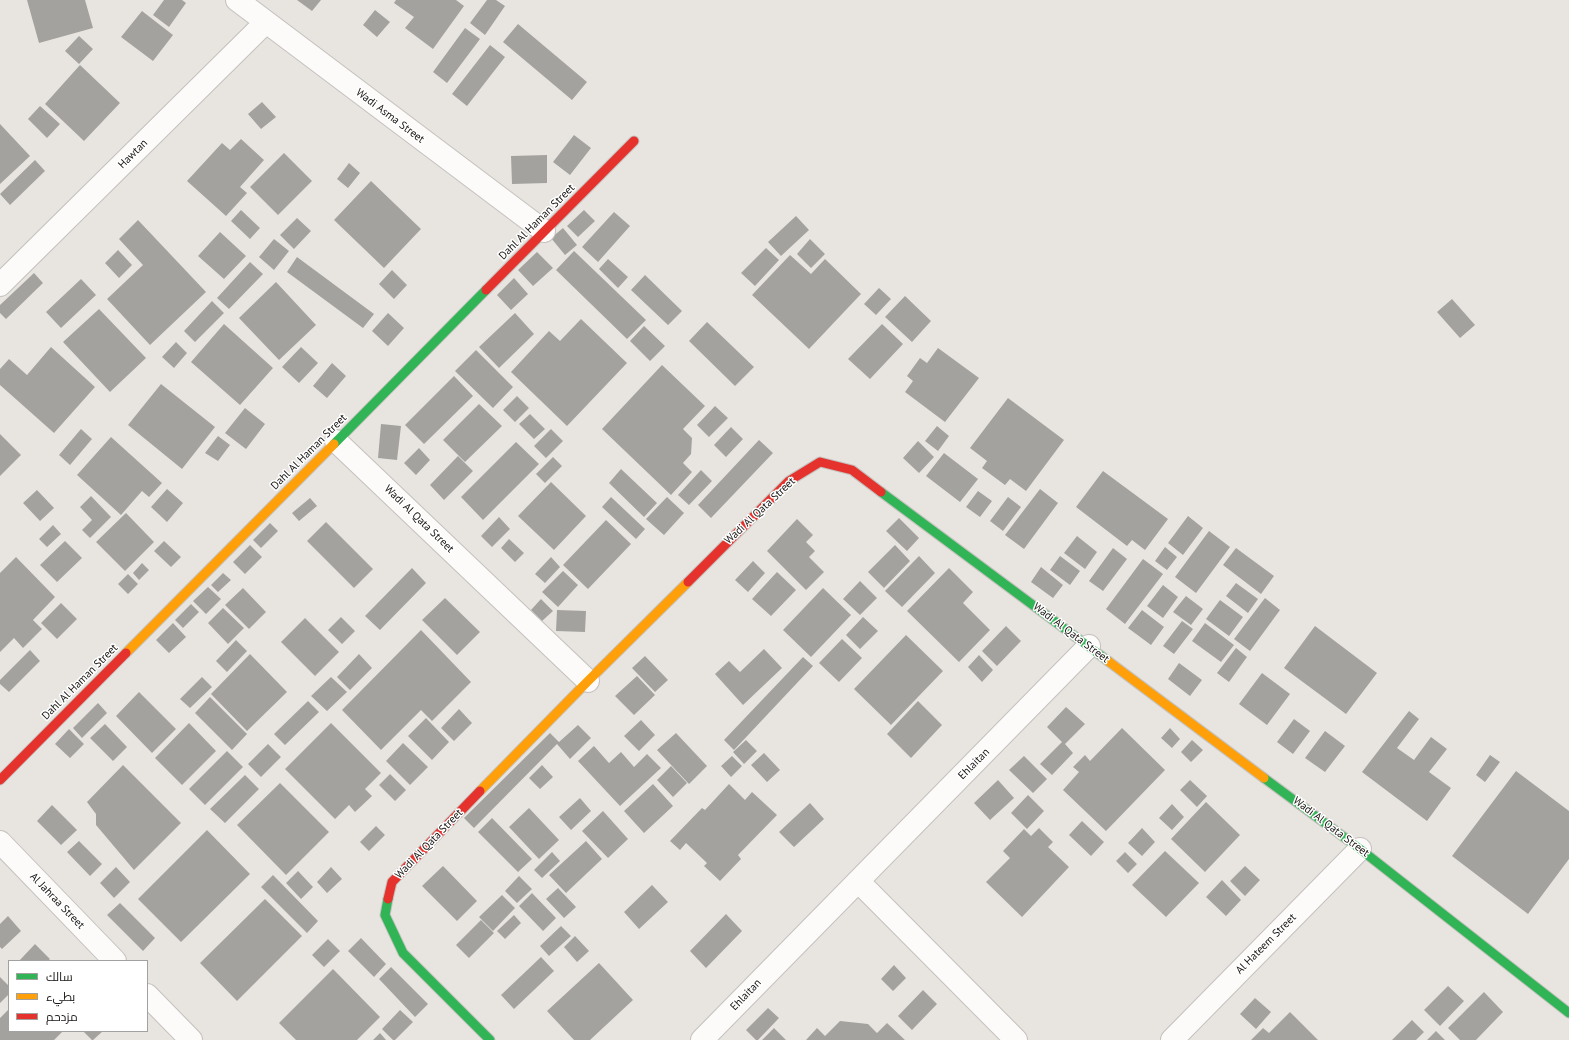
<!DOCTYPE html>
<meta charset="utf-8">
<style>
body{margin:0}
#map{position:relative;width:1569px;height:1040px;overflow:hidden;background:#e8e5e0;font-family:"PT Sans",Cairo,sans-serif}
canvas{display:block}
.legend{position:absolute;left:8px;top:960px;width:140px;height:72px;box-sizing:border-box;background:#fff;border:1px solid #a3a1a0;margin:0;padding:5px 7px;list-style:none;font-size:12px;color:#181512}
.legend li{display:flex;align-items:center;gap:8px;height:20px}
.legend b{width:20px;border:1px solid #a3a1a0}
</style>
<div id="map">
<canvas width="1569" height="1040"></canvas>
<ul class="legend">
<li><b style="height:5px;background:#30b455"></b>سالك</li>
<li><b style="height:5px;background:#ff9f0a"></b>بطيء</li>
<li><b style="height:5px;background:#e5322d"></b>مزدحم</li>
</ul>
</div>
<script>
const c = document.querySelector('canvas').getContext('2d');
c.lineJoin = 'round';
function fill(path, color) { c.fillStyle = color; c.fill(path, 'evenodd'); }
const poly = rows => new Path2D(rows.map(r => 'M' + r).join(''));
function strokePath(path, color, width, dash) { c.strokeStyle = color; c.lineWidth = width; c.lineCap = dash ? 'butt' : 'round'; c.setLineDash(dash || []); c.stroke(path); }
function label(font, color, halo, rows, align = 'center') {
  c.font = font + ' "PT Sans",sans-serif'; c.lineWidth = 3; c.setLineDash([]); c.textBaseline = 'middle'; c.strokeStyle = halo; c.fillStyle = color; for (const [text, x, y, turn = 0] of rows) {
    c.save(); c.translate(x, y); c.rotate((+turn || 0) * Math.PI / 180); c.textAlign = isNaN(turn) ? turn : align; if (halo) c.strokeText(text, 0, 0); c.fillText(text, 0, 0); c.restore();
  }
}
const building = poly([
 [27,0,85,0,93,28,39,43],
 [164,0,182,0,186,3,169,27,153,15],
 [297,0,321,0,312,11],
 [396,0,456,0,464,6,433,49,405,28,414,17,394,3],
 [487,0,496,0,505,6,485,35,470,23],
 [375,10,390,22,377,37,363,25],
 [142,11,173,35,153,61,121,37],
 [518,24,587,82,572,100,503,42],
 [465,28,480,39,447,83,433,72],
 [79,36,93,49,79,64,65,51],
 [490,45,505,57,467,106,452,94],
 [80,65,120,103,84,141,45,104],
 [262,102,276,117,261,129,248,114],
 [40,106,60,124,47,138,28,119],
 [0,124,30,156,0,184],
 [574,135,591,148,570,175,553,162],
 [241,139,264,160,240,187,247,193,226,216,187,181,222,143,230,150],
 [284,153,312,181,278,215,250,187],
 [547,155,547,183,512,184,511,156],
 [35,160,45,171,10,205,0,194],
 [349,163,360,173,348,188,337,179],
 [371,181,421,229,384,268,334,220],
 [241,210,260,228,250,239,231,221],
 [584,210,595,221,578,237,567,226],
 [614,212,630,226,598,262,582,247],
 [796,216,809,230,781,256,768,242],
 [297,218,311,231,294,249,280,235],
 [138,220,206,292,150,345,107,299,143,265,119,239],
 [563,228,577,245,565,255,551,238],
 [220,232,246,256,224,279,198,256],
 [274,239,289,251,274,270,259,257],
 [810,239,825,254,811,268,797,254],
 [766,248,779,260,755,286,741,273],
 [118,250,132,265,119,278,105,263],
 [574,251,646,320,627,339,556,270],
 [537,252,553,268,533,286,518,270],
 [790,255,811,274,825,259,861,294,809,349,752,295],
 [297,257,374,314,363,328,287,272],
 [608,259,628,277,618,288,599,269],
 [250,262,263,274,229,309,217,298],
 [392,270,407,285,394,299,379,284],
 [34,273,43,283,6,319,0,313,0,305],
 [645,275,682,311,668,325,631,290],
 [514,278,528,294,511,310,497,295],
 [81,279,96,295,61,328,46,312],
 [276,282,316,325,279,360,239,318],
 [879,288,891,299,876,315,864,304],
 [905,296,931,321,912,342,885,317],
 [1452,299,1475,325,1460,338,1437,312],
 [212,301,224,313,195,342,184,331],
 [99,309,146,358,110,392,63,342],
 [388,313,404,328,388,346,372,331],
 [515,313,534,334,499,368,479,347],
 [581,319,627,363,567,426,511,372,549,331,560,341],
 [707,322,754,367,735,386,689,341],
 [224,324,273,368,240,405,191,362],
 [882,324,903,344,870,379,848,359],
 [644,326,665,346,650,361,630,341],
 [176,342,187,353,174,368,162,357],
 [51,347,95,387,54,433,0,385,0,369,9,359,27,375],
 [301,347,318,363,299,383,282,367],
 [938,348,979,378,945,422,905,392,913,381,907,376,920,358,927,363],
 [476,350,513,387,493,408,455,371],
 [332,363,346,376,327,398,313,386],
 [662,365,705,406,683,429,692,438,691,454,683,463,692,472,671,495,602,429],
 [454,376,473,396,424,444,405,425],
 [161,384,215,427,182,469,128,425],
 [517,396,529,408,515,422,503,410],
 [1008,398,1064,440,1026,491,1010,479,1005,485,982,468,987,461,970,448],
 [479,404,502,426,465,462,443,440],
 [715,406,728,418,709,437,697,425],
 [245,408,265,424,246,449,225,433],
 [530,414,545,429,534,439,519,424],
 [381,424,401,426,397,460,378,458],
 [937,426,949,436,938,451,925,441],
 [731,427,743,439,726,457,714,445],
 [81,429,92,439,70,465,59,455],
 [551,429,563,441,546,458,534,446],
 [0,434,21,455,0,476],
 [218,436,230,445,218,461,205,453],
 [111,437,162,483,149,497,142,491,121,515,77,475],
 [759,440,773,453,711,518,698,505],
 [918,441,934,457,919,473,903,458],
 [516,442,539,464,483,520,461,497],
 [419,448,430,460,416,475,404,463],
 [944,453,978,479,960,502,926,476],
 [458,456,473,471,444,500,430,485],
 [553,457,562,466,545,483,536,474],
 [621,469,657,503,644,517,609,483],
 [701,470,712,481,689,505,678,495],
 [1103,471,1168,519,1145,550,1132,540,1127,546,1076,507],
 [551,482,586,516,554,550,518,516],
 [167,489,183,503,167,522,151,507],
 [1040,489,1058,503,1024,549,1005,535],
 [37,490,54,508,40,521,23,503],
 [978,491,992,501,980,517,966,507],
 [91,496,111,517,90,538,82,530,92,520,80,507],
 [611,497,645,529,636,539,602,507],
 [667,497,684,513,664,535,646,519],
 [1008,497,1021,507,1003,531,990,521],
 [310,498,317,506,299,521,292,513],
 [126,513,154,542,125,571,96,542],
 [1188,516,1203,528,1183,555,1168,543],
 [499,517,510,529,492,547,481,536],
 [899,518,919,538,907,551,886,531],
 [797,519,813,535,806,542,815,551,809,557,824,572,806,590,767,551],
 [606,520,631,544,588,589,563,565],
 [326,522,373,569,354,588,307,541],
 [270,523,278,531,261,548,253,540],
 [53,525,61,534,47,547,39,539],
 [1209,531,1230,547,1196,593,1175,577],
 [1077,536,1097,552,1085,569,1064,553],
 [509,539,524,553,515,562,501,548],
 [65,541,82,558,57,582,40,565],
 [164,541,181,557,171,567,154,551],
 [250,545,262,557,245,574,233,562],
 [895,545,910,561,884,588,868,572],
 [1165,547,1177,557,1167,570,1155,561],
 [1113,548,1127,559,1103,591,1089,581],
 [1236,548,1274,576,1261,594,1223,565],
 [919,556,935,573,902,607,885,591],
 [1060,556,1080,571,1070,585,1050,570],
 [16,557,55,597,33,620,42,629,23,648,14,638,0,652,0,573],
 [551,557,560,567,545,583,535,574],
 [1143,559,1163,574,1125,624,1106,609],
 [753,561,765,573,748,592,735,580],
 [142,563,149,570,139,580,133,573],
 [1041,567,1063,585,1053,598,1031,582],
 [412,568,426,583,380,630,365,616],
 [949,568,973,592,963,603,990,630,959,662,907,611],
 [563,571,578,585,558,607,542,592],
 [777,572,796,590,771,616,752,599],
 [223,573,231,580,218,592,211,585],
 [128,574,138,584,128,594,118,584],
 [860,581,877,598,860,615,843,599],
 [1236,583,1258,599,1248,613,1226,596],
 [1163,585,1178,597,1163,618,1147,606],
 [208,587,221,599,206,614,193,601],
 [243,588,266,612,249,629,225,605],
 [823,588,851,615,811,657,783,630],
 [1186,596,1203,609,1191,625,1173,612],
 [445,598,480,632,457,655,422,620],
 [1265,598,1280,610,1250,651,1234,639],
 [541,599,553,611,542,621,531,610],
 [1220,600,1243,617,1229,636,1206,619],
 [61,603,77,619,57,639,41,623],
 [191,604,199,612,183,628,175,620],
 [223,608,244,628,228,644,208,623],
 [557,610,586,611,585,632,556,631],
 [1142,610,1164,627,1151,645,1128,628],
 [341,617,355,631,342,644,328,630],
 [863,617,878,631,860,649,846,635],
 [305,618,339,652,315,676,281,642],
 [1182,621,1193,629,1174,654,1163,646],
 [173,623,186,637,169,653,156,640],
 [1205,623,1234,645,1221,662,1192,641],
 [1006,626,1021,641,997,666,982,651],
 [1315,626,1377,673,1346,714,1284,668],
 [421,630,471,682,432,721,421,710,381,750,342,710],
 [906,635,943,671,891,725,854,689],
 [842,639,862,658,839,682,819,663],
 [236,640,247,651,227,672,216,661],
 [1236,648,1247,657,1229,682,1217,673],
 [764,649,782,668,743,705,715,674,729,661,740,672],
 [30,650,40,661,9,692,0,684,0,680],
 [250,654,287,692,247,731,211,694],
 [359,654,372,668,350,690,337,677],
 [979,655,993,670,982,682,968,667],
 [645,656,668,680,655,692,632,668],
 [803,657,813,666,734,750,724,740],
 [1179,663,1202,680,1190,696,1168,679],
 [1262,673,1290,694,1267,725,1239,704],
 [637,676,655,695,634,715,615,696],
 [202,677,212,687,190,708,180,699],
 [331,677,347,692,327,711,311,696],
 [139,692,176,729,152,753,116,716],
 [210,697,247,734,232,750,195,713],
 [308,701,319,712,285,745,274,734],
 [918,701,942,725,911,758,887,734],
 [98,703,107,713,82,738,73,728],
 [1066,707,1085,724,1065,744,1073,753,1052,775,1040,764,1062,742,1047,727],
 [459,709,472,723,454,741,441,728],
 [1409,711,1419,719,1397,748,1414,760,1431,737,1447,749,1429,772,1451,788,1427,821,1362,772],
 [426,718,449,742,432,760,408,736],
 [1294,719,1310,731,1293,754,1277,742],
 [641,720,655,735,639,751,624,736],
 [189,723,216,751,182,785,155,758],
 [331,723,381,773,365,789,372,796,355,812,349,805,335,819,285,769],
 [105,724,127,747,113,761,90,738],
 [578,725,591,738,570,759,557,744,474,828,464,818,550,733,559,742],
 [1122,728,1165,770,1106,831,1063,790,1079,772,1073,767,1085,755,1090,761],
 [1170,728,1180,739,1172,748,1161,738],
 [69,729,84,744,70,758,55,744],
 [1325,731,1345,746,1325,772,1305,758],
 [676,733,707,766,689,784,657,750],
 [746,740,757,751,744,764,733,752],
 [1192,740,1203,750,1191,762,1181,752],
 [403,743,428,767,410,785,386,761],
 [268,744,281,757,261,777,248,764],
 [594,746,609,763,621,752,634,767,647,754,661,768,620,806,578,761],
 [227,751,243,767,205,805,189,789],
 [764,753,780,770,767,782,751,765],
 [1490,755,1500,762,1485,782,1476,775],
 [732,756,742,766,731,777,721,766],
 [1024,756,1047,779,1033,793,1009,770],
 [123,765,181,823,134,870,96,825,96,814,87,802],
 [542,765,553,777,540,789,529,778],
 [671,766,687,783,673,797,657,780],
 [1516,771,1569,811,1569,859,1528,914,1452,856],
 [390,774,406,790,395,801,379,785],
 [245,775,259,789,225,823,210,809],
 [998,780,1014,798,990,820,974,803],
 [1190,780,1207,796,1197,807,1180,790],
 [280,783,329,832,286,875,237,825],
 [653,784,673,806,644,833,624,811],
 [729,784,745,800,752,792,777,815,738,855,741,859,720,881,704,866,707,863,686,843,680,850,670,841,702,808,705,810],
 [1028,795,1044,811,1027,829,1011,813],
 [580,798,591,811,571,830,559,817],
 [1206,802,1240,835,1205,872,1171,839],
 [810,803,824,819,794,847,779,832],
 [1172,804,1184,817,1172,830,1159,818],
 [52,805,77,830,61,845,37,821],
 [529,808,559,840,539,859,509,827],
 [603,811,628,839,608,858,582,831],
 [492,818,532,859,518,872,478,832],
 [1082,821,1104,842,1091,856,1069,835],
 [376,826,385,835,369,851,360,842],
 [1039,828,1053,842,1048,847,1069,867,1022,917,986,882,1010,858,1003,851,1024,829,1031,836],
 [1142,828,1155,842,1142,856,1128,843],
 [207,830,250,874,181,942,138,899],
 [79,841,102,864,90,876,67,852],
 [586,841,602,859,566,893,549,875],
 [1165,851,1199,883,1166,917,1132,885],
 [552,852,560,861,542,878,534,870],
 [1125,852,1137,864,1128,873,1116,861],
 [443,866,477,901,457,921,422,886],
 [1245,866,1260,880,1245,896,1230,881],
 [116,867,130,882,114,898,100,883],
 [331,867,342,879,327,893,317,882],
 [298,871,313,887,301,899,286,883],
 [273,875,318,921,307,933,261,887],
 [519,876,532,889,517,903,505,891],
 [1222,880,1241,900,1226,916,1206,897],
 [652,885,668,902,639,929,624,912],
 [558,888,576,907,564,918,546,899],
 [532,893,556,918,543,931,519,906],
 [502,895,515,908,493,931,479,917],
 [265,899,302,936,237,1001,200,963],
 [120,903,155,938,143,951,107,915],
 [726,914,742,931,706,968,690,951],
 [514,915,521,923,505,939,497,931],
 [8,916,21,931,2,949,0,947,0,924],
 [481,920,494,933,469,958,456,945],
 [561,926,571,936,549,956,540,946],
 [575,936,589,951,577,962,564,947],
 [361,938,386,964,374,977,348,951],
 [328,939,340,951,324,967,312,955],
 [35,944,50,959,48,961,19,961],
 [541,957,554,971,514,1009,501,995],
 [599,963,633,1000,590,1040,574,1040,547,1011],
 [894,965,906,978,893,991,881,979],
 [391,967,428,1004,415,1017,379,979],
 [333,969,380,1017,357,1040,296,1040,279,1023],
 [0,977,9,986,9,994,0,1003],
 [1448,986,1464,1001,1440,1026,1424,1010],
 [923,990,937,1004,912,1030,898,1016],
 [1484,992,1503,1012,1476,1040,1460,1040,1448,1028],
 [1255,998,1271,1012,1256,1029,1240,1014],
 [768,1008,779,1018,758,1040,756,1040,746,1030],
 [9,1009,9,1031,63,1031,54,1040,0,1040,0,1018],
 [400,1010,413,1022,395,1040,393,1040,382,1029],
 [1290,1012,1318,1040,1251,1040,1263,1028,1269,1033],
 [1412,1020,1424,1032,1416,1040,1392,1040],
 [840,1021,868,1024,877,1033,887,1023,905,1040,806,1040,817,1028,825,1036],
 [774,1028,786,1040,762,1040],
 [83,1031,103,1031,93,1040,92,1040],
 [1436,1031,1445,1040,1427,1040],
 [380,1033,386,1040,373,1040]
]);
const street = poly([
 [237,0,544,231],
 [0,285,266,22],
 [336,441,588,681],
 [0,842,115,961],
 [858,881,1016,1040],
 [147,995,191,1040],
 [702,1040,1089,646],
 [1172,1040,1360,849]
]);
const fast = poly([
 [334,444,486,290],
 [881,492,1108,661],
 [1264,778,1360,849,1569,1013],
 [388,899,385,915,403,953,490,1040]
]);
const slow = poly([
 [126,653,334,444],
 [1108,661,1264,778],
 [480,791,588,681,688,582]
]);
const jam = poly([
 [486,290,634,141],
 [688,582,789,481,820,462,852,470,881,492],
 [0,780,126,653],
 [388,899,392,882,480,791]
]);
const streetNames = [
 ["Wadi Asma Street",390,116,37],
 ["Hawtan",133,154,-45],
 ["Dahl Al Haman Street",537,222,-45],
 ["Dahl Al Haman Street",309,452,-45],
 ["Wadi Al Qata Street",760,511,-43],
 ["Wadi Al Qata Street",419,519,44],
 ["Wadi Al Qata Street",1071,633,37],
 ["Dahl Al Haman Street",80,682,-45],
 ["Ehlaitan",974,764,-45],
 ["Wadi Al Qata Street",1331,827,37],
 ["Wadi Al Qata Street",429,844,-46],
 ["Al Jahraa Street",57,901,46],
 ["Al Hateem Street",1266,944,-45],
 ["Ehlaitan",746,995,-46]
];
fill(building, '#a4a29f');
strokePath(street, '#c4c1be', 24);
strokePath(fast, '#c4c1be', 11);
strokePath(slow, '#c4c1be', 11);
strokePath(jam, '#c4c1be', 11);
strokePath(street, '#fcfbfa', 22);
strokePath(fast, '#30b455', 9);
strokePath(slow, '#ff9f0a', 9);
strokePath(jam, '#e5322d', 9);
label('11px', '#181512', '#fff', streetNames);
</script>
